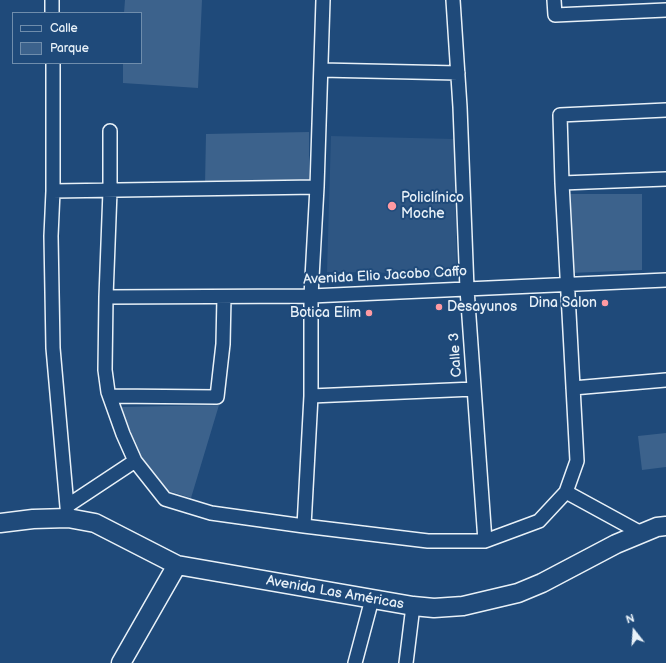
<!DOCTYPE html>
<meta charset="utf-8">
<style>
body{margin:0}
#map{position:relative;width:666px;height:663px;overflow:hidden;background:#1f4a7a;font-family:"Balsamiq Sans",sans-serif}
canvas{display:block}
.legend{position:absolute;left:12px;top:12px;width:130px;height:52px;box-sizing:border-box;background:#1f4a7a;border:1px solid #6f8dac;margin:0;padding:5px 7px;list-style:none;font-size:12px;color:#e8f1f8}
.legend li{display:flex;align-items:center;gap:8px;height:20px}
.legend b{width:20px;border:1px solid #6f8dac}
.north{position:absolute;left:614px;top:611px;width:40px;height:40px;-webkit-text-stroke:3px #1f4a7a;paint-order:stroke;rotate:343deg;font-size:11px;font-weight:700;line-height:16px;text-align:center;color:#e8f1f8}
.north::after{content:'';display:block;margin:auto;width:14px;height:18px;background:#e8f1f8;clip-path:polygon(50% 0,100% 100%,50% 72%,0 100%)}
</style>
<div id="map">
<canvas width="666" height="663"></canvas>
<ul class="legend">
<li><b style="height:5px;background:#1f4a7a"></b>Calle</li>
<li><b style="height:11px;background:#3c628c"></b>Parque</li>
</ul>
<div class="north">N</div>
</div>
<script>
const c = document.querySelector('canvas').getContext('2d');
c.lineJoin = 'round';
function fill(path, color) { c.fillStyle = color; c.fill(path, 'evenodd'); }
const poly = rows => new Path2D(rows.map(r => 'M' + r).join(''));
function strokePath(path, color, width, dash) { c.strokeStyle = color; c.lineWidth = width; c.lineCap = dash ? 'butt' : 'round'; c.setLineDash(dash || []); c.stroke(path); }
function label(font, color, halo, rows, align = 'center') {
  c.font = font + ' "Balsamiq Sans",sans-serif'; c.lineWidth = 4; c.setLineDash([]); c.textBaseline = 'middle'; c.strokeStyle = halo; c.fillStyle = color; for (const [text, x, y, turn = 0] of rows) {
    c.save(); c.translate(x, y); c.rotate((+turn || 0) * Math.PI / 180); c.textAlign = isNaN(turn) ? turn : align; if (halo) c.strokeText(text, 0, 0); c.fillText(text, 0, 0); c.restore();
  }
}
const built = poly([
 [331,136,454,139,457,277,421,278,415,273,327,272]
]);
const green = poly([
 [125,0,202,0,198,88,123,83,123,63,141,63,141,13,124,13],
 [309,132,309,182,205,185,206,134],
 [570,194,642,194,642,270,570,273],
 [219,405,191,498,165,490,137,450,121,407],
 [666,433,666,467,642,470,638,436]
]);
const street = poly([
 [52,0,52,13],
 [453,0,460,107,467,289,485,541],
 [554,0,555,15,666,10],
 [53,63,53,191,51,236,53,348,68,518],
 [321,70,458,73],
 [562,183,666,179],
 [53,191,317,187],
 [106,297,311,296,666,280],
 [573,388,666,380],
 [110,396,217,397,223,344,224,297],
 [311,396,474,389],
 [135,461,165,499,211,513,304,526,428,541,485,541,539,521,566,492,577,461,562,183,560,115,666,110],
 [566,492,641,533],
 [67,506,135,461,123,434,108,392,105,370,106,297,110,191,110,131],
 [304,526,311,396,311,296,317,187,323,0],
 [355,663,372,599],
 [406,663,413,606]
]);
const secondary = poly([
 [0,523,33,519,68,518,95,523,177,565,413,606,434,608,463,606,518,593,542,583,616,544,657,527,666,526],
 [121,663,177,565]
]);
const markers = [
 [392,206,5,"#ff9aa2"],
 [605,303,4,"#ff9aa2"],
 [439,307,4,"#ff9aa2"],
 [369,313,4,"#ff9aa2"]
];
const poiNames = [
 ["Policlínico",401,198],
 ["Moche",401,214],
 ["Dina Salon",597,303,"right"],
 ["Desayunos",447,307],
 ["Botica Elim",361,313,"right"]
];
const streetNames = [
 ["Avenida Elio Jacobo Caffo",385,276,-3],
 ["Calle 3",456,355,-94],
 ["Avenida Las Américas",335,593,10]
];
fill(built, '#2e5683');
fill(green, '#3c628c');
strokePath(street, '#e8f1f8', 16);
strokePath(secondary, '#e8f1f8', 21);
strokePath(street, '#1f4a7a', 13);
strokePath(secondary, '#1f4a7a', 18);
for (const [x, y, r, color] of markers) { const dot = new Path2D(); dot.arc(x, y, r, 0, 2 * Math.PI); c.fillStyle = color; c.fill(dot); strokePath(dot, '#1f4a7a', 1.5); }
label('14px', '#e8f1f8', '#1f4a7a', poiNames, 'left');
label('14px', '#e8f1f8', '#1f4a7a', streetNames);
</script>
